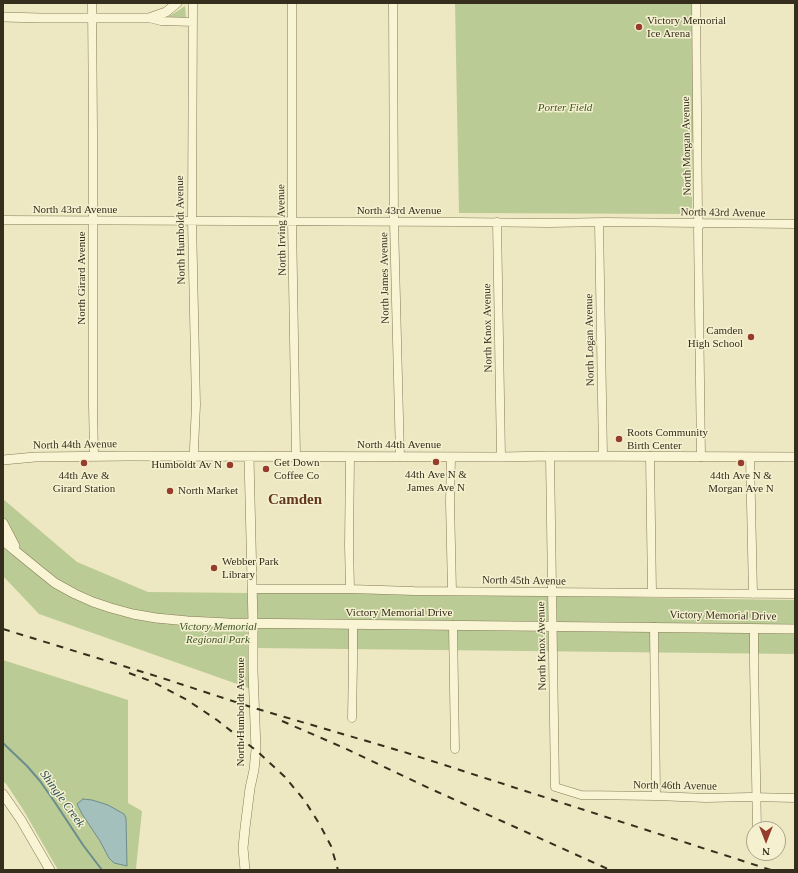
<!DOCTYPE html>
<style>
body{margin:0}
#map{position:relative;width:798px;height:873px;overflow:hidden;background:#ede8c1;font-family:"Times New Roman",serif}
canvas{display:block}
.frame{position:absolute;inset:0;border:4px solid #362e1d;pointer-events:none}
.north{position:absolute;left:746px;top:821px;width:40px;height:40px;box-sizing:border-box;background:#f5f1d0;border:1px solid #a9a388;border-radius:50%;rotate:180deg;font-size:11px;font-weight:700;line-height:16px;text-align:center;color:#362e1d}
.north::after{content:'';display:block;margin:auto;width:14px;height:18px;background:#953d2a;clip-path:polygon(50% 0,100% 100%,50% 72%,0 100%)}
</style>
<div id="map">
<canvas width="798" height="873"></canvas>
<div class="frame"></div>
<div class="north">N</div>
</div>
<script>
const c = document.querySelector('canvas').getContext('2d');
c.lineJoin = 'round';
function fill(path, color) { c.fillStyle = color; c.fill(path, 'evenodd'); }
const poly = rows => new Path2D(rows.map(r => 'M' + r).join(''));
function strokePath(path, color, width, dash) { c.strokeStyle = color; c.lineWidth = width; c.lineCap = dash ? 'butt' : 'round'; c.setLineDash(dash || []); c.stroke(path); }
function label(font, color, halo, rows, align = 'center') {
  c.font = font + ' "Times New Roman",serif'; c.lineWidth = 3; c.setLineDash([]); c.textBaseline = 'middle'; c.strokeStyle = halo; c.fillStyle = color; for (const [text, x, y, turn = 0] of rows) {
    c.save(); c.translate(x, y); c.rotate((+turn || 0) * Math.PI / 180); c.textAlign = isNaN(turn) ? turn : align; if (halo) c.strokeText(text, 0, 0); c.fillText(text, 0, 0); c.restore();
  }
}
const green = poly([
 [455,3,695,3,692,214,459,213],
 [185,6,186,19,169,19,169,16,176,12],
 [3,499,77,562,148,592,253,593,350,591,552,594,653,598,795,600,795,654,257,648,257,691,39,614,3,576],
 [3,660,128,700,128,803,142,811,136,868,137,870,58,870,24,811,7,785,3,781]
]);
const water = poly([
 [83,799,92,800,108,805,124,814,126,818,127,866,114,863,109,858,100,841,82,814,77,804,83,799]
]);
const stream = poly([
 [3,743,27,766,40,781,54,801,83,845,102,870]
]);
const minor = poly([
 [92,3,93,131,93,404,94,456],
 [193,3,192,221,196,405,194,448,194,457],
 [292,3,292,221,296,456],
 [393,3,394,222,400,457],
 [696,3,698,217,700,224,698,229,701,457],
 [149,18,161,21,193,22],
 [3,220,459,222,549,223,605,222,795,224],
 [497,222,501,457],
 [599,223,603,456],
 [550,456,555,787,581,795,656,796,706,798,750,797,795,798],
 [650,456,652,593],
 [451,457,450,502,452,591],
 [750,457,753,594],
 [252,589,350,589,414,591,795,594],
 [350,589,349,545,350,457],
 [453,625,455,749],
 [654,627,656,796],
 [754,629,754,664,757,829],
 [352,718,353,662,353,625]
]);
const tertiary = poly([
 [3,17,41,18,149,18,166,12,177,3],
 [3,460,35,457,127,456,501,457,550,456,795,457],
 [3,523,15,546],
 [3,538,5,542,13,549,40,571,55,583,75,594,93,602,111,608,133,614,156,618,188,621,228,623,795,629],
 [3,794,21,820,50,870],
 [245,870,243,848,245,828,250,788,254,770,256,750,253,671,253,623,249,457]
]);
const rail = poly([
 [3,629,159,677,254,708,404,752,771,870],
 [129,673,153,682,187,700,217,720,258,752,285,777,305,801,320,825,331,846,338,870],
 [282,721,342,747,431,789,610,870]
]);
const markers = [
 [639,27,4,"#953d2a"],
 [751,337,4,"#953d2a"],
 [619,439,4,"#953d2a"],
 [436,462,4,"#953d2a"],
 [84,463,4,"#953d2a"],
 [741,463,4,"#953d2a"],
 [230,465,4,"#953d2a"],
 [266,469,4,"#953d2a"],
 [170,491,4,"#953d2a"],
 [214,568,4,"#953d2a"]
];
const poiNames = [
 ["Victory Memorial",647,21],
 ["Ice Arena",647,34],
 ["Camden",743,331,"right"],
 ["High School",743,344,"right"],
 ["Roots Community",627,433],
 ["Birth Center",627,446],
 ["Get Down",274,463],
 ["Coffee Co",274,476],
 ["Humboldt Av N",222,465,"right"],
 ["44th Ave N &",436,475,"center"],
 ["James Ave N",436,488,"center"],
 ["44th Ave &",84,476,"center"],
 ["Girard Station",84,489,"center"],
 ["44th Ave N &",741,476,"center"],
 ["Morgan Ave N",741,489,"center"],
 ["North Market",178,491],
 ["Webber Park",222,562],
 ["Library",222,575]
];
const parkNames = [
 ["Porter Field",565,108],
 ["Victory Memorial",218,627],
 ["Regional Park",218,640]
];
const streetNames = [
 ["North Morgan Avenue",687,146,-91],
 ["North 43rd Avenue",75,210],
 ["North 43rd Avenue",399,211],
 ["North 43rd Avenue",723,213,1],
 ["North Humboldt Avenue",181,230,-91],
 ["North Irving Avenue",282,230,-91],
 ["North Girard Avenue",82,278,-90],
 ["North James Avenue",385,278,-91],
 ["North Knox Avenue",488,328,-91],
 ["North Logan Avenue",590,340,-91],
 ["North 44th Avenue",75,445,-1],
 ["North 44th Avenue",399,445],
 ["North 45th Avenue",524,581,1],
 ["Victory Memorial Drive",399,613],
 ["Victory Memorial Drive",723,616,1],
 ["North Knox Avenue",542,646,-91],
 ["North Humboldt Avenue",241,712,-90],
 ["North 46th Avenue",675,786,1]
];
const waterNames = [
 ["Shingle Creek",62,799,54]
];
const districtNames = [
 ["Camden",295,500]
];
fill(green, '#bbcb95');
fill(water, '#a4c0bd');
strokePath(water, '#6b8d8b', 1);
strokePath(stream, '#6b8d8b', 2);
strokePath(minor, '#867a59', 9);
strokePath(tertiary, '#867a59', 10);
strokePath(minor, '#f8f4d4', 8);
strokePath(tertiary, '#f8f4d4', 9);
strokePath(rail, '#362e1d', 2, [7, 7]);
for (const [x, y, r, color] of markers) { const dot = new Path2D(); dot.arc(x, y, r, 0, 2 * Math.PI); c.fillStyle = color; c.fill(dot); strokePath(dot, '#f5f1d0', 1.5); }
label('11px', '#362e1d', '#f5f1d0', poiNames, 'left');
label('italic 11px', '#3e5324', '#f5f1d0', parkNames);
label('11px', '#362e1d', '#f5f1d0', streetNames);
label('italic 12px', '#2c5156', '#f5f1d0', waterNames);
label('bold 15px', '#62381d', '#f5f1d0', districtNames);
</script>
